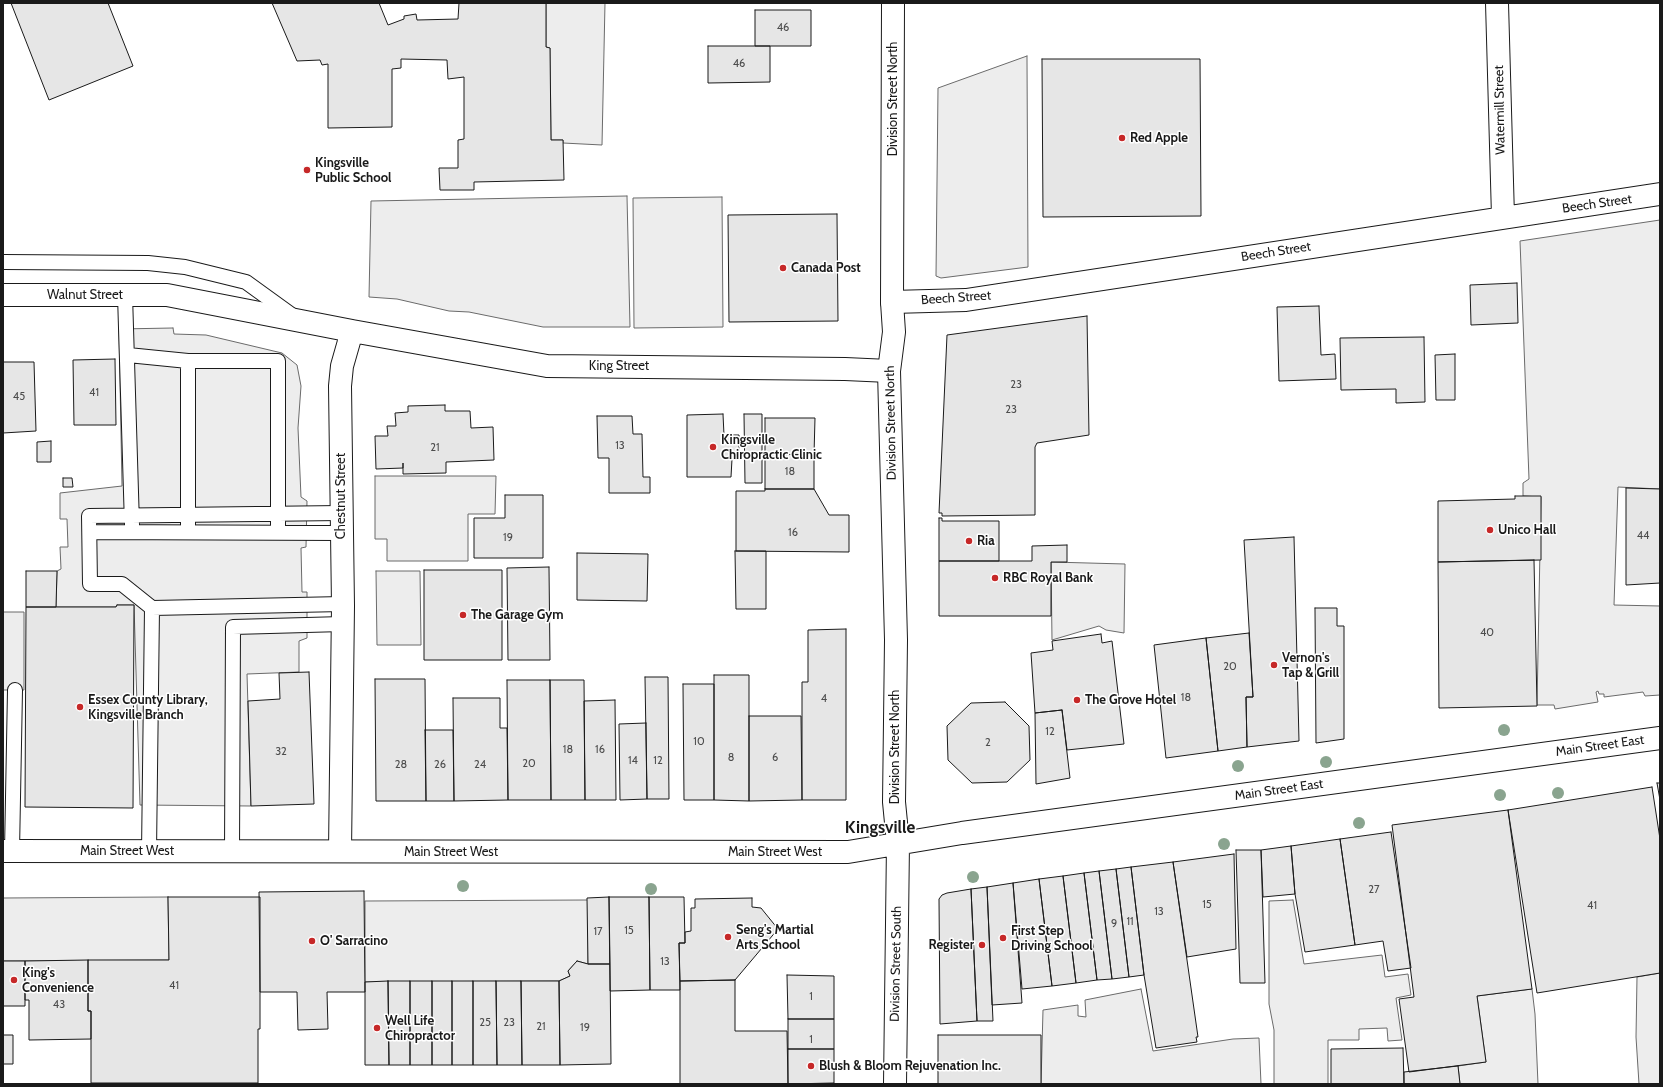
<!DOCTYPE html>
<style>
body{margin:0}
#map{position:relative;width:1663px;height:1087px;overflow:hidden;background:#fff;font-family:Cabin,sans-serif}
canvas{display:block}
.frame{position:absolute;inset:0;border:4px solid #1a1a1a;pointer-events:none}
</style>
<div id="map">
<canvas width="1663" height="1087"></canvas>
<div class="frame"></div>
</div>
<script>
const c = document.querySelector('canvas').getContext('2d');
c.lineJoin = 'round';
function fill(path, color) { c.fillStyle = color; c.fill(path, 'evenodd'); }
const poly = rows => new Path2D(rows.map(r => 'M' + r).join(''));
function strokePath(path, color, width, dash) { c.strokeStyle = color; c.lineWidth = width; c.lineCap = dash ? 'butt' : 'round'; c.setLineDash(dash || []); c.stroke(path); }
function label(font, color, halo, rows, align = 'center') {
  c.font = font + ' Cabin,sans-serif'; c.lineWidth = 3; c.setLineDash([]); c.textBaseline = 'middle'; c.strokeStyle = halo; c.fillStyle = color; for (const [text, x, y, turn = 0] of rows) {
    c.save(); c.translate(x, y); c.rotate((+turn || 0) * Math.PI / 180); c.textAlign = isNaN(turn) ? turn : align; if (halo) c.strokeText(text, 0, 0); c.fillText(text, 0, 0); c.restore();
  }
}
const built = poly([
 [546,3,605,3,602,145,563,143,563,140,551,140,550,48,546,47,546,3],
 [1027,56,1028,267,941,278,936,276,938,88,1027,56],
 [627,196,630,327,543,327,469,312,449,311,397,299,369,297,371,201,627,196],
 [722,197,723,327,634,328,633,198,722,197],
 [1660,220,1660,489,1618,487,1614,605,1660,606,1660,695,1645,696,1643,692,1604,697,1604,694,1599,694,1598,691,1596,692,1598,702,1555,709,1554,705,1537,705,1541,497,1523,496,1523,483,1529,479,1520,241,1660,220],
 [173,328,174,334,206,335,282,353,297,365,301,386,298,428,301,497,307,501,306,547,301,548,302,592,307,592,307,638,299,641,299,672,247,674,251,806,140,805,134,605,117,605,116,607,56,607,57,571,61,569,60,547,68,547,67,519,60,519,60,493,122,486,119,329,173,328],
 [375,476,496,476,495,514,468,514,468,561,387,561,387,539,375,539,375,476],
 [1051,562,1125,564,1124,633,1106,630,1099,626,1052,640,1051,562],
 [376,571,420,571,421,645,377,645,376,571],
 [3,612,24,612,24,690,3,690,3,612],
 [168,897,169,960,3,961,3,898,168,897],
 [588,900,588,964,577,961,568,971,570,976,559,981,365,982,365,901,588,900],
 [1293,900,1304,964,1382,955,1385,977,1408,974,1411,995,1396,998,1402,1040,1388,1041,1387,1028,1359,1029,1359,1040,1328,1040,1328,1084,1274,1084,1274,1030,1269,1004,1269,901,1293,900],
 [1660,973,1660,1084,1639,1084,1636,1037,1637,977,1660,973],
 [1141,989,1153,1051,1233,1039,1259,1038,1261,1084,1041,1084,1043,1010,1078,1005,1078,1016,1086,1017,1085,1000,1141,989],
 [1532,989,1535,1014,1538,1084,1460,1084,1458,1066,1486,1062,1477,996,1532,989]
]);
const building = poly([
 [11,3,108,3,133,66,49,100,11,3],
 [272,3,379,3,388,25,404,19,404,16,416,14,417,20,458,19,459,3,546,3,546,47,550,48,551,140,563,140,564,180,474,182,474,190,440,190,439,168,458,168,458,140,464,139,464,77,448,79,447,60,401,59,401,68,392,69,392,127,328,128,328,64,322,65,320,60,297,61,272,3],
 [755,10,811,10,811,46,755,46,755,10],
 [708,46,770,46,770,82,708,83,708,46],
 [1042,59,1200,59,1201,216,1043,217,1042,59],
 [837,214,838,321,729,322,728,215,837,214],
 [1517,283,1518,323,1471,325,1470,285,1517,283],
 [1319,306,1321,355,1335,354,1336,379,1279,381,1277,307,1319,306],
 [1087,316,1089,435,1037,443,1035,447,1035,515,942,516,942,513,939,513,947,335,1087,316],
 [1424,337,1425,402,1396,403,1396,389,1341,390,1340,338,1424,337],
 [1455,354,1455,400,1436,400,1435,355,1455,354],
 [115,359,116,425,74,425,73,360,115,359],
 [3,362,34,362,36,431,3,433,3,362],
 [445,405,445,411,470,411,471,428,493,427,494,460,446,462,446,473,403,474,403,463,403,468,376,469,375,436,388,436,387,426,396,426,395,413,408,412,408,406,445,405],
 [723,414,724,435,739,435,739,459,732,459,731,477,687,477,687,415,723,414],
 [744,414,762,414,762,483,745,483,744,414],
 [597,416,632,416,633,434,642,434,643,477,650,477,650,493,609,493,609,458,598,458,597,416],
 [765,418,815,418,814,455,765,454,765,418],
 [51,441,51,462,37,462,37,442,51,441],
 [765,454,814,455,814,489,765,489,765,454],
 [63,478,72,478,73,487,63,487,63,478],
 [1626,488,1660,489,1660,583,1626,585,1626,488],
 [765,489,814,489,829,515,849,515,849,552,736,551,736,491,765,491,765,489],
 [505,495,543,495,543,558,474,558,474,518,505,518,505,495],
 [1515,496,1541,496,1541,560,1438,562,1438,501,1515,499,1515,496],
 [939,518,942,518,942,521,999,521,999,561,939,561,939,518],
 [1294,537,1299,741,1247,747,1246,697,1253,697,1244,540,1294,537],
 [1067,545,1067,562,1051,562,1051,616,939,616,939,561,1032,561,1032,546,1067,545],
 [735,551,766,551,766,609,736,609,735,551],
 [577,553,648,554,647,601,577,600,577,553],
 [1534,560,1537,706,1439,708,1438,562,1534,560],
 [549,567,550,660,508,660,507,568,549,567],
 [424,570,502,570,502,660,424,660,424,570],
 [26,571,57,571,56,607,26,607,26,571],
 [117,605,134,605,133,808,25,807,26,607,116,607,117,605],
 [1315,608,1337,608,1337,626,1344,626,1344,739,1316,743,1315,608],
 [846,629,846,800,802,800,802,682,808,682,808,630,846,629],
 [1249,633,1253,697,1246,697,1247,747,1218,751,1206,638,1249,633],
 [1101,634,1102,643,1112,641,1124,744,1067,750,1062,710,1035,713,1031,653,1053,650,1052,641,1101,634],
 [1206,638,1218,751,1166,758,1154,645,1206,638],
 [309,672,314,804,251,806,248,701,280,699,279,673,309,672],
 [714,675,749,675,749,801,714,800,714,675],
 [645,677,668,677,669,799,647,799,645,677],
 [375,679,425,679,426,801,376,801,375,679],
 [507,680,550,680,551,800,508,800,507,680],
 [550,680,584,680,585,800,551,800,550,680],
 [683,684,714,684,714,800,684,800,683,684],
 [453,698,500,698,500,728,507,728,508,800,454,801,453,698],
 [615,700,616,800,585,800,584,701,615,700],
 [1005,702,1029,726,1030,760,1007,782,972,783,948,760,947,726,971,703,1005,702],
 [1062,710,1070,778,1036,784,1035,713,1062,710],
 [749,716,801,716,802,800,749,801,749,716],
 [646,723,647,799,620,800,619,724,646,723],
 [425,730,453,730,454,801,426,801,425,730],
 [1657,783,1660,783,1660,800,1657,783],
 [1652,787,1660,839,1660,973,1537,993,1508,810,1652,787],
 [1508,810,1532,989,1477,996,1486,1062,1409,1072,1399,999,1414,997,1392,825,1508,810],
 [1391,832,1411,968,1388,971,1383,941,1355,945,1340,839,1391,832],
 [1340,839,1355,945,1305,952,1295,894,1291,846,1340,839],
 [1291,846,1295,894,1263,897,1261,850,1291,846],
 [1236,850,1261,850,1265,983,1240,983,1236,850],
 [1234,854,1236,949,1187,957,1173,862,1234,854],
 [1173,862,1198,1037,1196,1037,1197,1042,1156,1048,1144,975,1131,867,1173,862],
 [1131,867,1144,975,1129,977,1116,869,1131,867],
 [1116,869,1129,977,1112,979,1099,871,1116,869],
 [1099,871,1112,979,1097,980,1084,873,1099,871],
 [1084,873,1097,980,1076,983,1063,876,1084,873],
 [1063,876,1076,983,1052,986,1039,879,1063,876],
 [1039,879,1052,986,1022,989,1013,883,1039,879],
 [1013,883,1022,1003,992,1005,987,887,1013,883],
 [987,887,993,1021,977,1021,971,889,987,887],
 [971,889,977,1021,940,1024,939,899,942,895,947,893,971,889],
 [364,891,365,992,327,992,328,1029,298,1030,297,992,260,992,259,892,364,891],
 [168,897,260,897,260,1029,258,1029,258,1083,91,1083,91,1011,88,1011,88,960,169,960,168,897],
 [609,897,649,897,650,990,610,991,609,897],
 [609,897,610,964,588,964,587,898,609,897],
 [649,897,684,897,685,943,679,943,680,990,650,990,649,897],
 [752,898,752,907,761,908,778,929,735,980,680,981,679,943,685,943,685,932,691,931,691,908,695,908,695,899,752,898],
 [88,960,88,1011,91,1011,91,1039,29,1040,29,1000,25,1000,25,961,88,960],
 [3,961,25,961,25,1006,3,1006,3,961],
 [577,961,588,964,610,964,611,1064,560,1065,559,981,570,976,568,971,577,961],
 [787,975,834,976,834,1019,788,1019,787,975],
 [735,980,735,1031,787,1031,788,1084,680,1084,680,981,735,980],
 [388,981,389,1065,365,1065,365,982,388,981],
 [388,981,410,981,410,1065,389,1065,388,981],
 [410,981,432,981,432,1065,410,1065,410,981],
 [432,981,452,981,452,1065,432,1065,432,981],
 [452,981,473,981,473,1065,452,1065,452,981],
 [473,981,496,981,497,1065,473,1065,473,981],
 [496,981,521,981,522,1065,497,1065,496,981],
 [521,981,559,981,560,1065,522,1065,521,981],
 [788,1019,834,1019,834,1049,788,1049,788,1019],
 [3,1035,13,1035,13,1064,3,1064,3,1035],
 [938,1035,1041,1035,1041,1084,938,1084,938,1035],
 [1403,1048,1404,1084,1331,1084,1331,1049,1403,1048],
 [788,1049,834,1049,834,1083,788,1084,788,1049],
 [1458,1066,1460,1084,1404,1084,1404,1072,1458,1066]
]);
const lane = poly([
 [3,262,148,263,185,267,246,282,293,316],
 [125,295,132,525],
 [128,355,188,361],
 [90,532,341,533],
 [188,532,188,361,278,361,278,532],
 [152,608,122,584,90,584,89,516,341,513],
 [12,851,15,690],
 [149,852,152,608,343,604],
 [232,852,233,627,343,624]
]);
const street = poly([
 [1497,3,1503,217],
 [3,295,167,295,352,331,342,366,340,386,343,606,340,851],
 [892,302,966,300,1660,194],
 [352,331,547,366,845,369,889,371]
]);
const secondary = poly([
 [893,3,892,302,894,332,889,371,896,640,894,802,898,843,895,1084],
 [3,851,848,852,962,833,1660,738]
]);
const trees = [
 [1504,730],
 [1326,762],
 [1238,766],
 [1558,793],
 [1500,795],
 [1359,823],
 [1224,844],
 [973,877],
 [463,886],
 [651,889]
];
const markers = [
 [1122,138,4,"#c62828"],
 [307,170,4,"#c62828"],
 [783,268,4,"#c62828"],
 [713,447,4,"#c62828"],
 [1490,530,4,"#c62828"],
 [969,541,4,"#c62828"],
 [995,578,4,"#c62828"],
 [463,615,4,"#c62828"],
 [1274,665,4,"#c62828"],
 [1077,700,4,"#c62828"],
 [80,707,4,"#c62828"],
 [728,937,4,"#c62828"],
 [1003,938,4,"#c62828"],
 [312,941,4,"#c62828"],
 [982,945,4,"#c62828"],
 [14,980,4,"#c62828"],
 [377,1028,4,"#c62828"],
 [811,1066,4,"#c62828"]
];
const numberNames = [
 ["46",783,28],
 ["46",739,64],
 ["23",1016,385],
 ["41",94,393],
 ["45",19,397],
 ["23",1011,410],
 ["13",620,446],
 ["21",435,448],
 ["18",790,472],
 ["16",793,533],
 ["44",1643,536],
 ["19",508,538],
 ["40",1487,633],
 ["20",1230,667],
 ["18",1186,698],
 ["4",824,699],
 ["12",1050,732],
 ["10",699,742],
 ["2",988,743],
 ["18",568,750],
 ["16",600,750],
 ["32",281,752],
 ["8",731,758],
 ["6",775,758],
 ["14",633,761],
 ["12",658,761],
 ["20",529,764],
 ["28",401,765],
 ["26",440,765],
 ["24",480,765],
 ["27",1374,890],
 ["15",1207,905],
 ["41",1592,906],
 ["13",1159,912],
 ["11",1130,922],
 ["9",1114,924],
 ["15",629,931],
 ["17",598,932],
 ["13",665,962],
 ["41",174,986],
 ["1",811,997],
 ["43",59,1005],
 ["25",485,1023],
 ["23",509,1023],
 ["21",541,1027],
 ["19",585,1028],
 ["1",811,1040]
];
const streetNames = [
 ["Division Street North",893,99,-90],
 ["Watermill Street",1500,110,-91],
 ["Beech Street",1597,204,-8],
 ["Beech Street",1276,252,-9],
 ["Walnut Street",85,295],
 ["Beech Street",956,298,-4],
 ["King Street",619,366],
 ["Division Street North",891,423,-91],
 ["Chestnut Street",341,496,-90],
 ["Main Street East",1600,746,-8],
 ["Division Street North",895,747,-90],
 ["Main Street East",1279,790,-8],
 ["Main Street West",127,851],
 ["Main Street West",451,852],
 ["Main Street West",775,852],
 ["Division Street South",896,964,-89]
];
const poiNames = [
 ["Red Apple",1130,138],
 ["Kingsville",315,163],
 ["Public School",315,178],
 ["Canada Post",791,268],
 ["Kingsville",721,440],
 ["Chiropractic Clinic",721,455],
 ["Unico Hall",1498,530],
 ["Ria",977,541],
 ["RBC Royal Bank",1003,578],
 ["The Garage Gym",471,615],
 ["Vernon's",1282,658],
 ["Tap & Grill",1282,673],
 ["Essex County Library,",88,700],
 ["Kingsville Branch",88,715],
 ["The Grove Hotel",1085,700],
 ["Seng's Martial",736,930],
 ["Arts School",736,945],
 ["First Step",1011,931],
 ["Driving School",1011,946],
 ["O' Sarracino",320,941],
 ["Register",974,945,"right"],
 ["King's",22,973],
 ["Convenience",22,988],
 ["Well Life",385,1021],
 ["Chiropractor",385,1036],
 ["Blush & Bloom Rejuvenation Inc.",819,1066]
];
const districtNames = [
 ["Kingsville",880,828]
];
fill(built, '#ededed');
strokePath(built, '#6a6a6a', 1);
fill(building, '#e6e6e6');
strokePath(building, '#1a1a1a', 1);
strokePath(lane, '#1a1a1a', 16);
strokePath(street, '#1a1a1a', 24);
strokePath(secondary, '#1a1a1a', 24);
strokePath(lane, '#fff', 14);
strokePath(street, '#fff', 22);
strokePath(secondary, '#fff', 22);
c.fillStyle = '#8aa48f';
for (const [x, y] of trees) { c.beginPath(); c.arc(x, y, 6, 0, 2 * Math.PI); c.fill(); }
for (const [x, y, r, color] of markers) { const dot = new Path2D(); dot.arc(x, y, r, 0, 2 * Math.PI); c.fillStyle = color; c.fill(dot); strokePath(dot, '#fff', 1.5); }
label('11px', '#4d4d4d', null, numberNames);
label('13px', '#1a1a1a', '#fff', streetNames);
label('bold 13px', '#1a1a1a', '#fff', poiNames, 'left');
label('bold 17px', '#1a1a1a', '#fff', districtNames);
</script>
